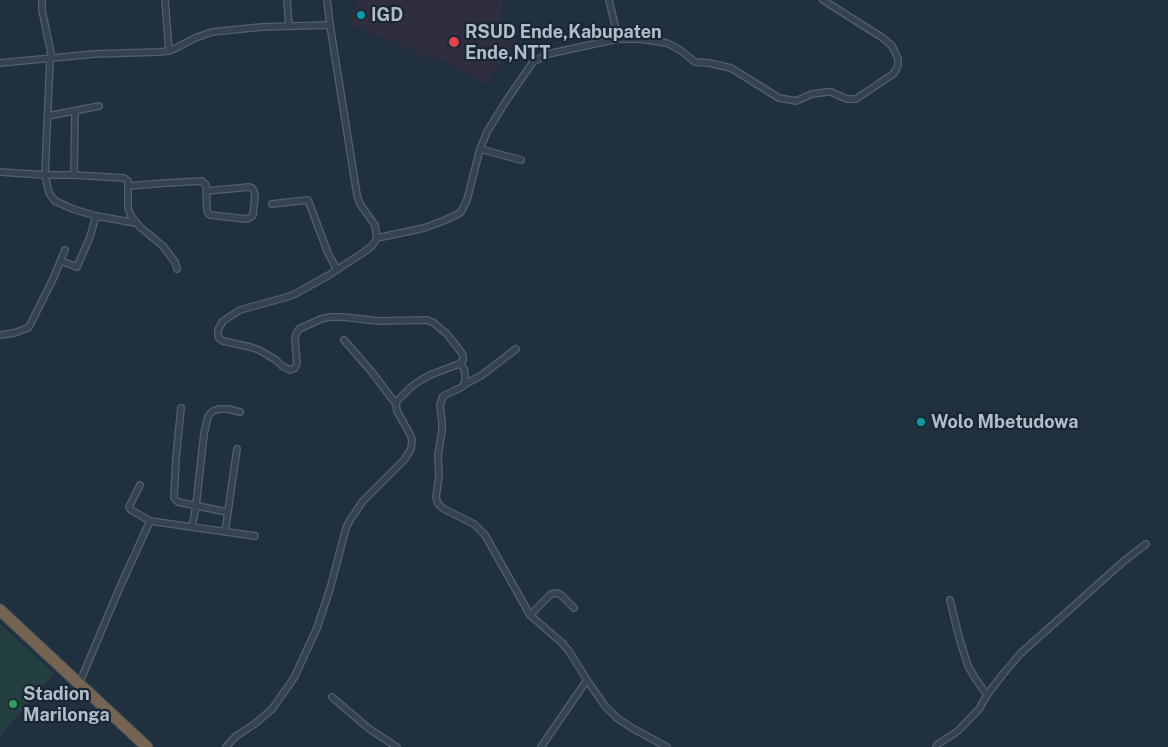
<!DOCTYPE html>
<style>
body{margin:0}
canvas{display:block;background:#21303f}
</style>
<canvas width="1168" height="747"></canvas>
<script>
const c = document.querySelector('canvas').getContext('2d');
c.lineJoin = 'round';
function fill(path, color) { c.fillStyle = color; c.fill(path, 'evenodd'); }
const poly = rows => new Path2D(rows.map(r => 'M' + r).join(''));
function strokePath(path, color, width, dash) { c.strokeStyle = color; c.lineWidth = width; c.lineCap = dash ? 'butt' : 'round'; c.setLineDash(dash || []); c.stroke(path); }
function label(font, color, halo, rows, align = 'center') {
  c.font = font + ' "Public Sans",sans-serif'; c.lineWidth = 4.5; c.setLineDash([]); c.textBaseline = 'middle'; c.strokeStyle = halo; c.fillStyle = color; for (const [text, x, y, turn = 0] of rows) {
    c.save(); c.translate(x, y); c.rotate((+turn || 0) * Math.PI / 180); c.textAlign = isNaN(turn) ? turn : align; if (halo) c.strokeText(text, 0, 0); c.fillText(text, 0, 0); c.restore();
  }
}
const medical = poly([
 [357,0,503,0,499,24,504,31,515,40,486,85,449,63,438,59,422,56,400,44,351,26]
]);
const green = poly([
 [0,624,54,673,0,736]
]);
const street = poly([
 [42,0,42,10,52,58],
 [165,0,169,51],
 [287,0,289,26],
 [617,39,640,39,667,43,680,50,695,62,709,63,731,68,779,98,796,101,812,94,827,92,831,92,847,99,856,99,893,74,896,70,898,65,898,59,895,52,892,46,883,38,823,0],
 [50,58,45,175,49,193,55,201,73,209,96,216,136,223],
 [0,63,94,54,159,52,169,51,180,46,195,38,212,32,261,27,330,25],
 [48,116,99,106],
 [480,149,521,160],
 [0,172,45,175,74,175,124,178,127,180,128,181,128,208,131,216,140,227,163,246,175,262,177,269],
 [74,175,75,111],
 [128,186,167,183,202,181,206,185,207,210,208,213,210,215,246,219,251,217,253,215,255,196,254,191,252,188,249,187,207,191],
 [272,204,308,200,328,253,337,270],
 [377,238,424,228,443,221,456,215,461,212,467,200,480,149,487,132,506,101,533,62,548,54,617,39,617,34,609,0],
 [61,261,77,267,90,237,96,216],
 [0,335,14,333,28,328,30,325,53,279,65,250],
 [344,340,371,371,396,404],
 [459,364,462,366,464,369,465,375,465,382,462,387,443,396,440,405,442,423,442,431,438,455,439,476,436,497,438,504,444,509,474,524,485,535,530,615,562,643,569,651,587,680,605,706,617,718,632,728,667,747],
 [462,386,482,375,516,349],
 [181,408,176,458,174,498,178,502,227,512],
 [140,485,129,507,131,510,150,521,255,536],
 [192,527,196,506,204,434,208,416,213,411,219,409,228,409,240,412],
 [225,532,237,449],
 [950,600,959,637,968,666,975,678,987,695],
 [530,615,551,594,557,593,561,595,574,608],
 [79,684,120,587,150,521],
 [332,697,368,728,397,747],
 [226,747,235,737,256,723,272,709,294,678,317,628,330,589,346,528,350,520,363,501,404,460,411,449,412,440,410,434,397,411,396,404,397,401,411,387,421,380,430,375,459,364,463,360,463,356,461,352,447,334,434,323,427,320,379,321,343,317,330,317,321,319,299,329,296,334,295,340,297,363,295,368,290,370,282,366,276,360,259,350,250,347,223,341,219,338,218,334,218,330,223,321,240,310,287,297,295,294,329,275,364,252,372,246,377,238,375,225,360,204,357,195,330,25,327,0],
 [541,747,587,680],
 [936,747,938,744,958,731,979,709,987,695,1003,674,1021,653,1124,561,1146,544]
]);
const highway = poly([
 [0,610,147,747]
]);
const markers = [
 [361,15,5,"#0f9aa8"],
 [454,42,6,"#e0444e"],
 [921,422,5,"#0f9aa8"],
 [13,704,5,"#2e9e5b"]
];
const poiNames = [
 ["IGD",371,15],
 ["RSUD Ende,Kabupaten",465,32],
 ["Ende,NTT",465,53],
 ["Wolo Mbetudowa",931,422],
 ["Stadion",23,694],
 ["Marilonga",23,715]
];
fill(medical, '#2f2e3f');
fill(green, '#233f40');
strokePath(street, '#53606c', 8);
strokePath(highway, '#404d59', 13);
strokePath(street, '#35424f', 5.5);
strokePath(highway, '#756451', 11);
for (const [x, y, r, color] of markers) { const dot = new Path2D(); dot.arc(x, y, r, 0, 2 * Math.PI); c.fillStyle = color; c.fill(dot); strokePath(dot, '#1a2733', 2); }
label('bold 18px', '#b1bdca', '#1a2733', poiNames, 'left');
</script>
